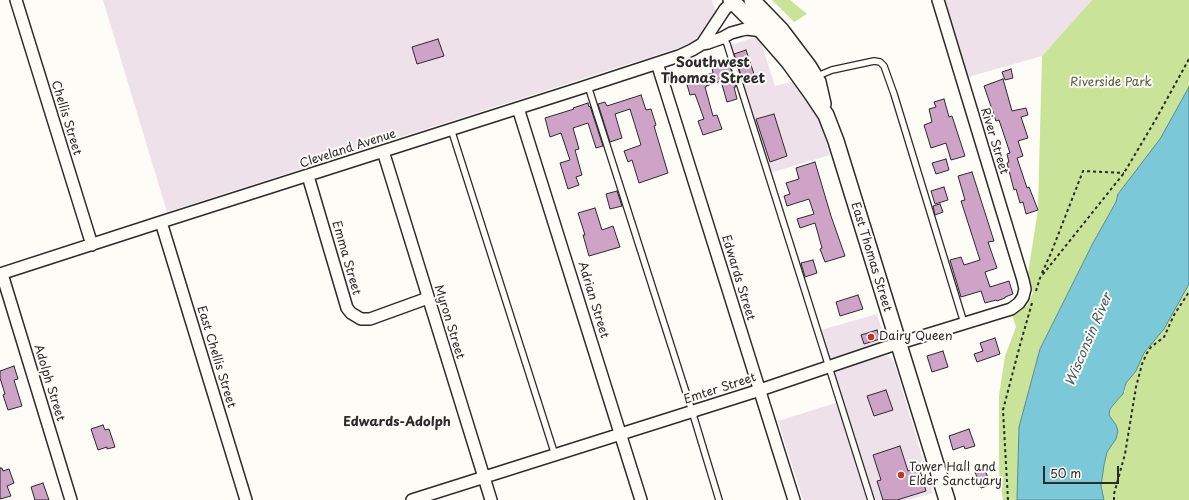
<!DOCTYPE html>
<style>
body{margin:0}
#map{position:relative;width:1189px;height:500px;overflow:hidden;background:#fdfcf7;font-family:"Playpen Sans",sans-serif}
canvas{display:block}
.scale{position:absolute;left:1043px;top:466px;width:76px;height:18px;box-sizing:border-box;border:2px solid #2b2b2b;border-top:0;padding-left:5px;font-size:12px;line-height:14px;white-space:nowrap;color:#2b2b2b;-webkit-text-stroke:3px #fdfcf7;paint-order:stroke}
</style>
<div id="map">
<canvas width="1189" height="500"></canvas>
<div class="scale">50 m</div>
</div>
<script>
const c = document.querySelector('canvas').getContext('2d');
c.lineJoin = 'round';
function fill(path, color) { c.fillStyle = color; c.fill(path, 'evenodd'); }
const poly = rows => new Path2D(rows.map(r => 'M' + r).join(''));
function strokePath(path, color, width, dash) { c.strokeStyle = color; c.lineWidth = width; c.lineCap = dash ? 'butt' : 'round'; c.setLineDash(dash || []); c.stroke(path); }
function label(font, color, halo, rows, align = 'center') {
  c.font = font + ' "Playpen Sans",sans-serif'; c.lineWidth = 4; c.setLineDash([]); c.textBaseline = 'middle'; c.strokeStyle = halo; c.fillStyle = color; for (const [text, x, y, turn = 0] of rows) {
    c.save(); c.translate(x, y); c.rotate((+turn || 0) * Math.PI / 180); c.textAlign = isNaN(turn) ? turn : align; if (halo) c.strokeText(text, 0, 0); c.fillText(text, 0, 0); c.restore();
  }
}
const built = poly([
 [103,0,712,0,720,25,718,33,713,37,167,212],
 [945,0,1092,0,1042,56,968,77],
 [759,36,775,86,806,78,830,155,770,173,731,45],
 [877,314,884,337,883,342,830,360,821,330],
 [888,355,891,358,894,362,933,493,908,500,803,500,778,421,842,401,833,371,883,356]
]);
const green = poly([
 [772,0,790,0,807,14,794,22],
 [1092,0,1189,0,1189,87,1160,139,1118,194,1116,202,1093,243,1040,349,1019,427,1017,500,1003,500,999,472,999,396,1005,356,1016,327,1012,315,1027,306,1033,293,1028,273,1038,210,1042,56],
 [1189,284,1189,500,1104,500,1101,486,1104,465,1107,452,1117,436,1117,428,1109,415,1110,409,1114,404,1120,398,1125,392,1126,383,1136,371,1144,353,1164,329]
]);
const water = poly([
 [1189,87,1189,284,1164,329,1144,353,1136,371,1126,383,1123,394,1114,404,1110,409,1109,415,1116,425,1118,431,1116,439,1107,452,1104,465,1101,486,1104,500,1017,500,1019,427,1040,349,1093,243,1116,202,1118,194,1160,139,1189,87]
]);
const building = poly([
 [438,39,444,56,417,64,412,47,438,39],
 [746,50,756,80,744,84,734,54,746,50],
 [729,63,736,87,734,87,737,99,727,102,721,81,706,86,706,87,705,87,713,116,717,115,722,129,703,135,698,121,704,119,695,94,690,95,686,81,713,73,712,68,729,63],
 [1011,69,1013,78,1005,80,1002,72,1011,69],
 [1003,79,1012,111,1026,108,1028,115,1021,117,1028,138,1018,141,1023,156,1017,158,1027,188,1029,187,1038,210,1026,214,1023,202,1020,203,1016,189,1014,190,1007,163,1009,162,1007,154,1010,153,999,120,996,121,984,86,1003,79],
 [641,95,646,110,651,109,656,125,654,126,668,173,639,183,632,160,628,162,624,151,641,145,630,109,615,114,622,138,610,142,598,104,605,102,607,106,641,95],
 [944,99,949,117,952,116,965,156,951,160,946,143,931,148,924,125,932,122,929,109,936,107,934,102,944,99],
 [588,103,589,107,590,106,603,146,596,148,588,123,573,128,579,149,575,150,582,175,576,177,579,185,568,189,560,163,570,160,561,133,550,137,545,118,574,109,573,108,588,103],
 [774,114,787,156,770,162,756,119,774,114],
 [946,159,949,170,936,174,932,163,946,159],
 [815,162,831,216,845,256,825,262,820,249,822,248,815,223,800,228,797,219,814,214,809,199,787,206,784,196,790,194,786,183,799,179,796,168,815,162],
 [972,172,994,241,988,242,997,268,985,272,990,287,1009,281,1013,294,1005,297,1005,298,997,301,996,300,985,303,981,291,961,297,950,260,961,257,964,265,980,260,961,201,965,200,958,176,972,172],
 [944,187,948,200,935,204,931,191,944,187],
 [617,191,622,206,610,209,606,194,617,191],
 [940,204,943,212,935,215,933,206,940,204],
 [595,208,602,230,613,226,620,247,589,256,583,235,585,235,578,213,595,208],
 [813,260,817,273,805,277,801,263,813,260],
 [858,295,863,309,840,316,836,302,858,295],
 [877,330,880,339,864,344,861,335,877,330],
 [995,338,1000,354,977,362,974,354,983,351,980,343,995,338],
 [943,351,948,367,932,372,927,356,943,351],
 [14,366,18,379,14,380,22,406,8,410,3,395,5,394,0,378,0,371,14,366],
 [886,390,893,410,874,416,867,396,886,390],
 [103,425,105,430,109,429,115,447,107,449,107,447,98,450,91,429,103,425],
 [969,429,975,446,965,449,964,446,953,450,949,436,969,429],
 [900,446,908,471,919,467,926,491,897,500,883,500,877,481,881,480,873,455,900,446],
 [0,468,2,468,3,471,9,469,14,483,7,486,11,496,0,499,0,468],
 [985,469,990,485,981,488,975,472,985,469],
 [43,483,49,500,35,500,31,487,43,483]
]);
const path = poly([
 [1042,273,1051,253,1083,171,1124,173],
 [1036,291,1040,278,1124,173,1156,119,1189,59],
 [1008,500,1003,410,1020,345,1032,303],
 [1114,500,1114,494,1125,454,1136,387,1142,364,1147,353,1151,347,1164,337,1174,315,1189,292]
]);
const service = poly([
 [723,37,727,44,871,500],
 [815,77,832,70,874,61,880,62,884,66,894,94,964,323],
 [588,86,692,411,719,500],
 [451,129,555,455]
]);
const minor = poly([
 [16,0,92,245],
 [702,44,708,43,722,38,731,33,742,30,747,29,762,31],
 [657,63,794,500],
 [518,108,641,500],
 [383,151,491,500],
 [308,176,347,308,351,313,361,319,370,319,428,298],
 [161,222,246,500],
 [0,274,161,222,581,88,679,56,692,50,702,44,725,9,735,0],
 [2,274,71,500],
 [412,500,760,390,887,347,1011,309,1019,303,1023,297,1025,289,1023,280,938,0]
]);
const secondary = poly([
 [731,0,762,31,789,62,812,94,826,115,836,141,947,500],
 [752,0,781,30,809,67,818,82,823,104]
]);
const markers = [
 [871,337,4,"#c8321e"],
 [901,475,4,"#c8321e"]
];
const parkNames = [
 ["Riverside Park",1111,83]
];
const streetNames = [
 ["Chellis Street",66,118,73],
 ["River Street",994,141,73],
 ["Cleveland Avenue",348,149,-18],
 ["East Thomas Street",871,257,73],
 ["Emma Street",346,258,74],
 ["Edwards Street",738,278,73],
 ["Adrian Street",593,300,73],
 ["Myron Street",449,322,73],
 ["East Chellis Street",216,357,73],
 ["Adolph Street",49,383,73],
 ["Emter Street",720,389,-18]
];
const poiNames = [
 ["Dairy Queen",879,337],
 ["Tower Hall and",909,468],
 ["Elder Sanctuary",909,482]
];
const waterNames = [
 ["Wisconsin River",1089,340,-67]
];
const neighbourhoodNames = [
 ["Edwards-Adolph",397,422]
];
const quarterNames = [
 ["Southwest",713,63],
 ["Thomas Street",713,79]
];
fill(built, '#efe1e9');
fill(green, '#c9e399');
fill(water, '#7ac8d8');
strokePath(water, '#5a8993', 1);
fill(building, '#cea3c7');
strokePath(building, '#2b2b2b', 1);
strokePath(service, '#2b2b2b', 8);
strokePath(minor, '#2b2b2b', 14);
strokePath(secondary, '#2b2b2b', 18);
strokePath(path, '#2b2b2b', 2, [3, 3]);
strokePath(service, '#fdfcf7', 5.5);
strokePath(minor, '#fdfcf7', 11);
strokePath(secondary, '#fdfcf7', 15);
for (const [x, y, r, color] of markers) { const dot = new Path2D(); dot.arc(x, y, r, 0, 2 * Math.PI); c.fillStyle = color; c.fill(dot); strokePath(dot, '#fdfcf7', 1.5); }
label('12px', '#525946', '#fdfcf7', parkNames);
label('12px', '#2b2b2b', '#fdfcf7', streetNames);
label('12px', '#2b2b2b', '#fdfcf7', poiNames, 'left');
label('italic 13px', '#435a5f', '#fdfcf7', waterNames);
label('bold 13px', '#2b2b2b', '#fdfcf7', neighbourhoodNames);
label('bold 14px', '#2b2b2b', '#fdfcf7', quarterNames);
</script>
